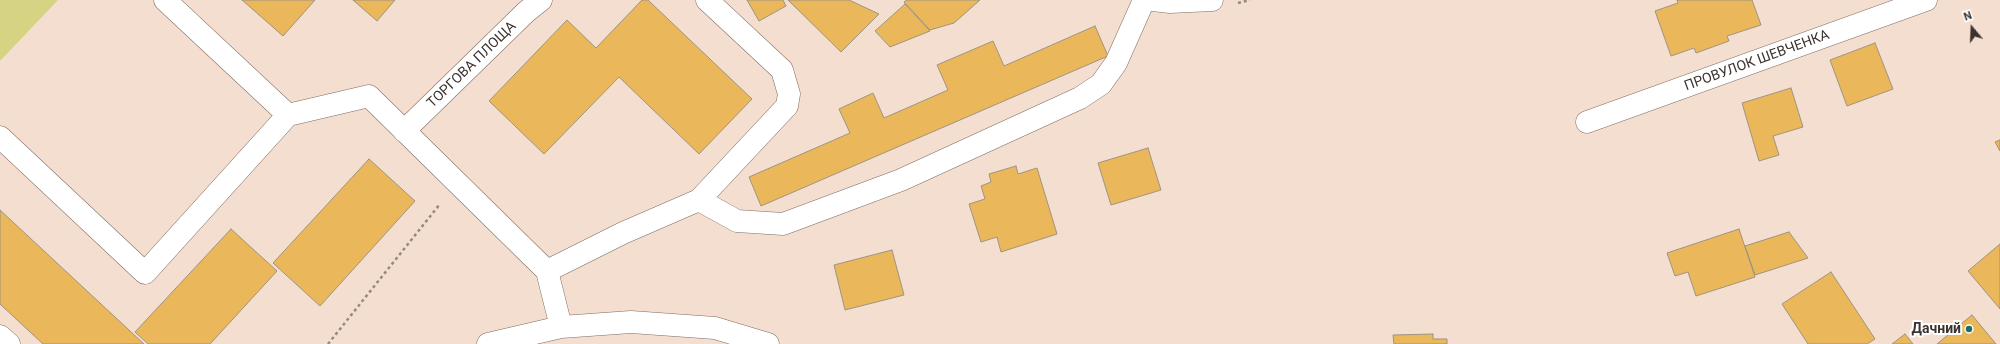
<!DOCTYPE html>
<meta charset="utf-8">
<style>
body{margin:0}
#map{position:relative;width:2000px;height:344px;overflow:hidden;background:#f4ded0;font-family:Roboto,sans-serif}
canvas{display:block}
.north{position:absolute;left:1952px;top:8px;width:40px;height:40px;-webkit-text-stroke:3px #fff;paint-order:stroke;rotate:341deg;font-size:11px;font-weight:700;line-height:16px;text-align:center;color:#3c332e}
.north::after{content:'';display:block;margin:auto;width:14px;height:18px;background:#3c332e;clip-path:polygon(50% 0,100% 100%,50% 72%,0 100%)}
</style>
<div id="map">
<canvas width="2000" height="344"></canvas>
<div class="north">N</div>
</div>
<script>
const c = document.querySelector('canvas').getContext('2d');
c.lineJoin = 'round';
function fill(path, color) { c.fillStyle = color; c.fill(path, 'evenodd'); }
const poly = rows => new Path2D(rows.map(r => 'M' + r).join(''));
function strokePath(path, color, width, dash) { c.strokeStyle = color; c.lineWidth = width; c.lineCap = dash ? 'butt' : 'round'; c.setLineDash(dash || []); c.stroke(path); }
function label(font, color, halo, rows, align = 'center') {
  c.font = font + ' Roboto,sans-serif'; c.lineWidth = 4; c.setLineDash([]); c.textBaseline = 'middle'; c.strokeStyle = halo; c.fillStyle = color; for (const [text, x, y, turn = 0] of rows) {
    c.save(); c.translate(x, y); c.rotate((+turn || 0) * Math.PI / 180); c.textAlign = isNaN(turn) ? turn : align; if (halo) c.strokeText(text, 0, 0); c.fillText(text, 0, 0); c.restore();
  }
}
const green = poly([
 [0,0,58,0,0,61]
]);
const building = poly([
 [242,0,315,0,283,36,242,0],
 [353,0,395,0,377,21,353,0],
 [642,0,648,0,752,99,699,154,619,77,544,154,489,101,567,20,596,48,642,0],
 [747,0,783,0,786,6,759,21,747,0],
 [788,0,849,0,879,14,841,52,788,0],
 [907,0,980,0,954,23,930,30,904,2,907,0],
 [1677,0,1752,0,1761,25,1727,36,1729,41,1696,53,1694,48,1671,56,1655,11,1678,3,1677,0],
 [905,4,930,31,890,47,875,31,905,4],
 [1095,26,1108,56,761,206,749,177,850,133,839,109,873,93,884,118,948,90,937,65,993,41,1004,66,1095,26],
 [1875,43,1893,89,1847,106,1830,60,1875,43],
 [1791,88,1803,127,1773,136,1779,155,1759,161,1742,103,1791,88],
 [2000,140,2000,151,1995,142,2000,140],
 [1148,148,1161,190,1111,205,1098,163,1148,148],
 [369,159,415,201,320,306,273,263,369,159],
 [1016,166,1018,174,1037,168,1057,234,1001,252,997,237,981,242,969,204,985,199,981,186,991,182,989,174,1016,166],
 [0,210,144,344,43,344,0,304,0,210],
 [231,229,277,271,210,344,148,344,135,332,231,229],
 [1739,229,1755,277,1696,296,1688,272,1675,276,1667,253,1739,229],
 [1789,232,1808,258,1755,275,1745,246,1789,232],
 [2000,244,2000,309,1968,271,2000,244],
 [892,250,904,295,845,310,834,265,892,250],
 [1831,272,1875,339,1867,344,1808,344,1782,304,1831,272],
 [1972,315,1996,344,1937,344,1972,315],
 [1433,334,1433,339,1447,339,1447,344,1394,344,1393,335,1433,334],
 [1905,334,1913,344,1892,344,1905,334]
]);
const path = poly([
 [1238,3,1250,0],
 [328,344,440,204]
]);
const minor = poly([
 [165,0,288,115],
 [1153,0,1170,2,1212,0],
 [1587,122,1926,0],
 [404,131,526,12,541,0],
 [0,137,145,273,288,115,369,96,547,271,561,327],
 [699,200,787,106,789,94,782,70,707,0],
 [547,271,623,233,699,200,737,221,783,224,901,180,1080,98,1101,84,1116,63,1144,0],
 [0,336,9,344],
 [488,344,561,327,631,322,715,328,768,344]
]);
const markers = [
 [1969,329,4,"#216b65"]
];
const streetNames = [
 ["ПРОВУЛОК ШЕВЧЕНКА",1757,61,-20],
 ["ТОРГОВА ПЛОЩА",472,65,-44]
];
const poiNames = [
 ["Дачний",1961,329]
];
fill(green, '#d6d482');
fill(building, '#eab75b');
strokePath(building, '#9f9380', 1);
strokePath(minor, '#7f6c60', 23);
strokePath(path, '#98897f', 2.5, [3, 3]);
strokePath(minor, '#fff', 22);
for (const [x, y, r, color] of markers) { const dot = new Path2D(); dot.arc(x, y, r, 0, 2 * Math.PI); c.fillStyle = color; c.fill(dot); strokePath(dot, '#fff', 1.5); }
label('14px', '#3c332e', '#fff', streetNames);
label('bold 14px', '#3c332e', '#fff', poiNames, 'right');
</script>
